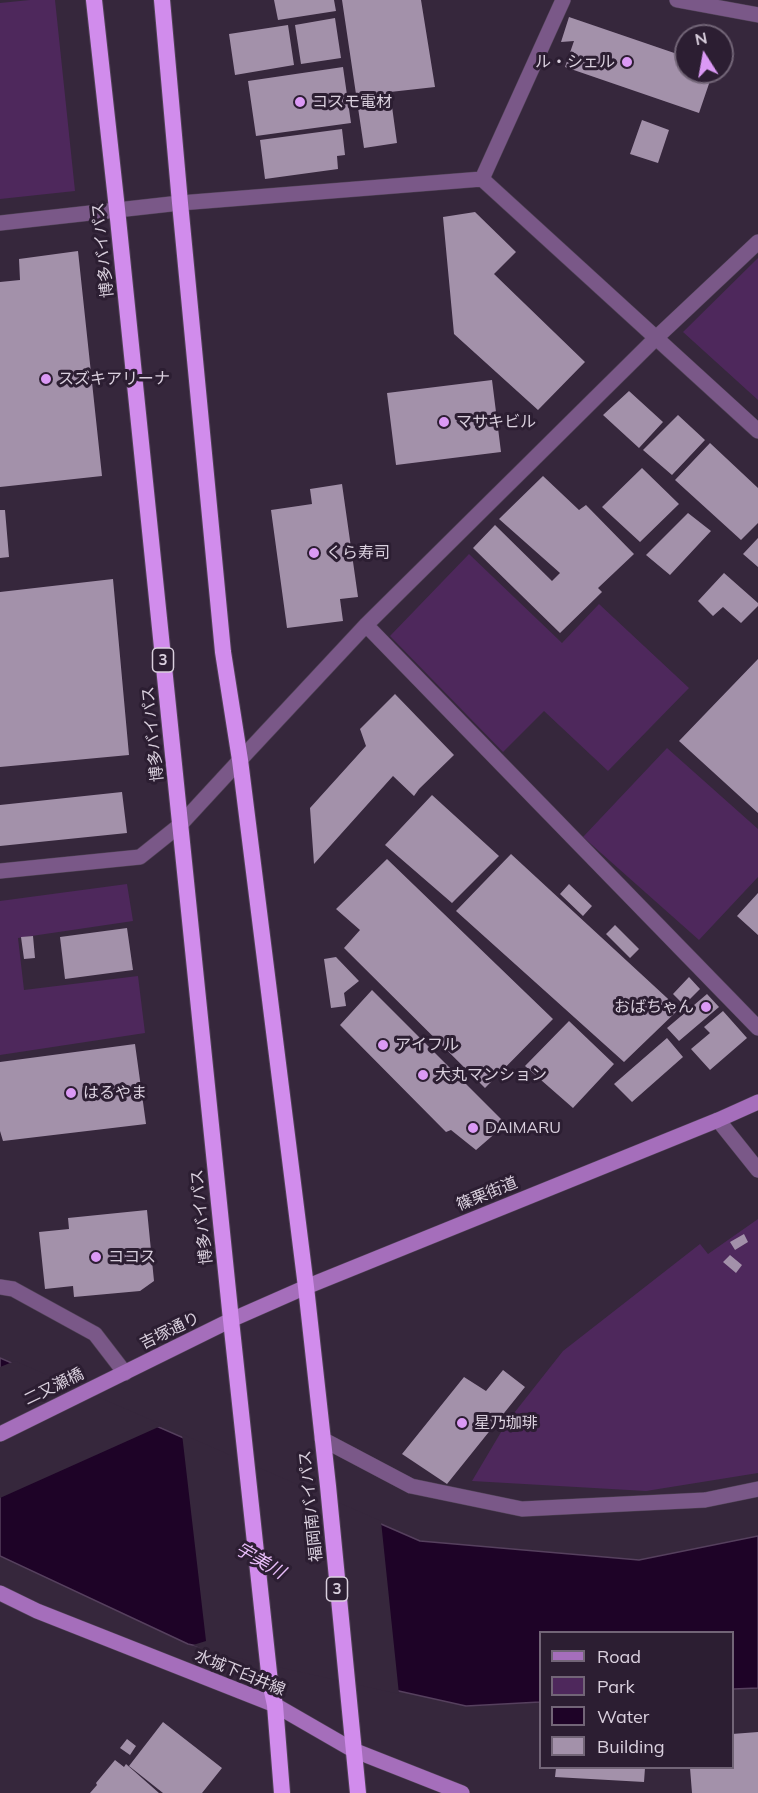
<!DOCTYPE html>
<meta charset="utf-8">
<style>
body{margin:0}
#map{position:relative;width:758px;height:1793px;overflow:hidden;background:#36273c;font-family:Mulish,sans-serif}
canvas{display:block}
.legend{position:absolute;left:539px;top:1631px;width:195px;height:138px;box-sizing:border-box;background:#2c1e32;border:2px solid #726577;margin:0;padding:8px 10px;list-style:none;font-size:18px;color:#dad0de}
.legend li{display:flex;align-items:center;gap:12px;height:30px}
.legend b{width:30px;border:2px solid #726577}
.north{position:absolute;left:674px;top:24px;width:60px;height:60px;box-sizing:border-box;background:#2c1e32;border:2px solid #726577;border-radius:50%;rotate:349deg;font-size:16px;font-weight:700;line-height:24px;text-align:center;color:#dad0de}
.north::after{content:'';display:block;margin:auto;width:21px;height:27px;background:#db99f5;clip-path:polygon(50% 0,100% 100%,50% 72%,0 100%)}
</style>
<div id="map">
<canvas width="758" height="1793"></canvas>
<ul class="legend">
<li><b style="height:8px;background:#a56ebb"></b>Road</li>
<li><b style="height:16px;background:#4e285c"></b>Park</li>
<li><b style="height:16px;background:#1e0327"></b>Water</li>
<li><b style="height:16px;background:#a391aa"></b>Building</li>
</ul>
<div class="north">N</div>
</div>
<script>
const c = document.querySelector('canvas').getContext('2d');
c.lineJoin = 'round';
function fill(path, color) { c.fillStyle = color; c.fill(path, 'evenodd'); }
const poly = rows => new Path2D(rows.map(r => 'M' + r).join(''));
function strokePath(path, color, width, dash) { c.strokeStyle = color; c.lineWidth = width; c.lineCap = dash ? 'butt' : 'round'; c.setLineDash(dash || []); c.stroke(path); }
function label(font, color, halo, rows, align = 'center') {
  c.font = font + ' Mulish,"Noto Sans JP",sans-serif'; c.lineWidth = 6; c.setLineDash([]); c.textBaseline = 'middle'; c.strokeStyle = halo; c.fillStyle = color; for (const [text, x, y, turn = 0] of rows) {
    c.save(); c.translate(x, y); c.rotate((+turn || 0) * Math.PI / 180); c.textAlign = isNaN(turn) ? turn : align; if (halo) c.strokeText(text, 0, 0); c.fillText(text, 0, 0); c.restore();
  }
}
const green = poly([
 [30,0,55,0,75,191,0,199,0,3],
 [758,258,758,400,683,332],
 [469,554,562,643,599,604,689,688,608,771,544,711,503,752,390,636],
 [667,748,758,829,758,877,699,940,583,837],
 [127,884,133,921,18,938,24,990,138,976,145,1033,0,1055,0,901],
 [758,1219,758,1473,646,1491,472,1481,507,1422,563,1351,700,1244,708,1254]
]);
const water = poly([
 [0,1358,420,1541,639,1560,758,1536,758,1688,733,1689,732,1632,540,1632,540,1702,466,1706,188,1644,0,1556,0,1358]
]);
const pier = poly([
 [15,1361,163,1425,0,1498,0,1367],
 [182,1434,381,1521,399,1694,211,1652,193,1645,206,1641]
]);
const building = poly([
 [274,0,334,0,336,11,278,20],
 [342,0,421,0,435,87,390,92,397,143,364,148],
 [569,17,686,57,686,72,713,72,699,113,565,67,574,41,561,42],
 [335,18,341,58,301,64,295,25],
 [288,25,294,65,235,75,229,34],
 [343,67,351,123,256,136,248,81],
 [642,120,669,130,658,163,630,154],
 [342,129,345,155,337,156,338,169,265,179,260,140],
 [475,212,516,252,494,274,585,362,538,410,454,334,443,217],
 [78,251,102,476,0,487,0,282,20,280,19,259],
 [492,380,501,452,396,465,387,393],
 [629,391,663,422,639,448,603,415],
 [678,415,705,440,672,475,643,450],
 [710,443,758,488,758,523,741,540,675,480],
 [642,468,679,504,640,542,602,507],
 [543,476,579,510,586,505,634,554,598,588,602,592,560,633,473,548,495,525,552,581,560,573,499,519],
 [342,484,358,597,340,599,343,621,287,628,271,510,312,504,310,489],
 [0,510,5,510,9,557,0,558],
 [688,513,711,531,670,575,646,555],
 [758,538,758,567,743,554],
 [724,573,758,603,758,606,741,623,723,607,713,616,698,601],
 [113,579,129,755,0,767,0,592],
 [758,659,758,813,679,741],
 [395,694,454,755,419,789,414,796,393,776,314,864,310,808,366,746,360,729],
 [122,792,127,833,0,846,0,805],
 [432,795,499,856,452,903,385,845],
 [511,854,679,1009,624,1062,456,911],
 [387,859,553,1019,485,1088,344,948,360,930,336,909],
 [569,884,592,906,583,916,560,894],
 [758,893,758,935,737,916],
 [615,925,639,949,630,958,606,934],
 [127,928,133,970,65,979,60,937],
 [33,936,35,958,24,959,21,937],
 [336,957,359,981,344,993,346,1006,331,1008,324,959],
 [689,977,700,989,684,1005,673,994],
 [372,990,506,1124,476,1150,451,1130,446,1132,340,1025],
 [707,994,719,1007,679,1041,667,1028],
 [723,1011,747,1038,710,1070,691,1049,710,1033,704,1027],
 [569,1021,614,1064,573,1108,525,1066],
 [667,1038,683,1057,632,1102,614,1084],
 [135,1044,146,1124,3,1141,0,1131,0,1062],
 [147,1210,154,1281,140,1291,74,1297,73,1286,45,1289,39,1232,69,1229,68,1218],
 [744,1234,748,1242,735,1250,730,1242],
 [730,1255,742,1265,736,1273,723,1262],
 [503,1370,525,1387,447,1484,402,1454,464,1377,486,1391],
 [163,1722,222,1768,202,1793,163,1793,129,1766],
 [758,1732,758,1793,692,1793,690,1768,732,1768,732,1734],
 [127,1739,136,1746,130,1755,120,1748],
 [115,1760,124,1767,126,1764,159,1793,90,1793,97,1785,96,1783],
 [556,1768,645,1768,644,1782,555,1777]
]);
const minor = poly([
 [677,0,758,15],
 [482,179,563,0],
 [0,223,180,203,482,179,758,431],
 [366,625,758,1028],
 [240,760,366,625,656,338,758,242],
 [718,1120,758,1170],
 [0,1287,13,1289,95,1334,125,1373],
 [322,1439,411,1486,522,1509,705,1500,758,1489]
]);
const tertiary = poly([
 [0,871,140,857,180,825,240,760]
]);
const secondary = poly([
 [0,1434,231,1320,306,1287,718,1120,758,1102],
 [0,1593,37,1611,275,1705,353,1750,462,1793]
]);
const trunk = poly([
 [94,0,117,209,231,1320,270,1682,275,1705,282,1793],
 [162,0,180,203,223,652,240,760,306,1287,328,1486,358,1793]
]);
const markers = [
 [627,62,6,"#db99f5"],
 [300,102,6,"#db99f5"],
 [46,379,6,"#db99f5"],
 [444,422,6,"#db99f5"],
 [314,553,6,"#db99f5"],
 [706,1007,6,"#db99f5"],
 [383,1045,6,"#db99f5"],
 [423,1075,6,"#db99f5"],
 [71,1093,6,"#db99f5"],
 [473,1128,6,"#db99f5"],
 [96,1257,6,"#db99f5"],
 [462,1423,6,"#db99f5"]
];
const shields = [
 [163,660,21],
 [337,1589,21]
];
const shieldNames = [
 ["3",163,660],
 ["3",337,1589]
];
const poiNames = [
 ["ル・シェル",615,62,"right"],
 ["コスモ電材",312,102],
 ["スズキアリーナ",58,379],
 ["マサキビル",456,422],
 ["くら寿司",326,553],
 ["おばちゃん",694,1007,"right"],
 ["アイフル",395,1045],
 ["大丸マンション",435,1075],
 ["はるやま",83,1093],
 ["DAIMARU",485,1128],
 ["ココス",108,1257],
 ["星乃珈琲",474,1423]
];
const streetNames = [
 ["博多バイパス",103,250,-96],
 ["博多バイパス",153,734,-96],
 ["篠栗街道",487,1194,-22],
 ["博多バイパス",202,1217,-96],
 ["吉塚通り",170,1331,-26],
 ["二又瀬橋",54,1387,-26],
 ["福岡南バイパス",311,1506,-96],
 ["水城下臼井線",240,1673,22]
];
const waterNames = [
 ["宇美川",260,1561,30]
];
fill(green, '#4e285c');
fill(water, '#1e0327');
strokePath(water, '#56405e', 1.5);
fill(pier, '#36273c');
fill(building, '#a391aa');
strokePath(minor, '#504256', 16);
strokePath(tertiary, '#504256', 16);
strokePath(secondary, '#504256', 16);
strokePath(trunk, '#504256', 18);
strokePath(minor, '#7a5888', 15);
strokePath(tertiary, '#7a5888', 15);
strokePath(secondary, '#a56ebb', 15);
strokePath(trunk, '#d18cec', 16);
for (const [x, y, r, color] of markers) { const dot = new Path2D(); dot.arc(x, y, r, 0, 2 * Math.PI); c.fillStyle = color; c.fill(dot); strokePath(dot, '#2c1e32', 2); }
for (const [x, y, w] of shields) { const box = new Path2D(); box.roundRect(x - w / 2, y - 12, w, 24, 4.5); c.fillStyle = '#2c1e32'; c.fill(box); strokePath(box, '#dad0de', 1.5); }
label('bold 15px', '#dad0de', null, shieldNames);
label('16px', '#dad0de', '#2c1e32', poiNames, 'left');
label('16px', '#dad0de', '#2c1e32', streetNames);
label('italic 18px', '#e9befa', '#2c1e32', waterNames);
</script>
